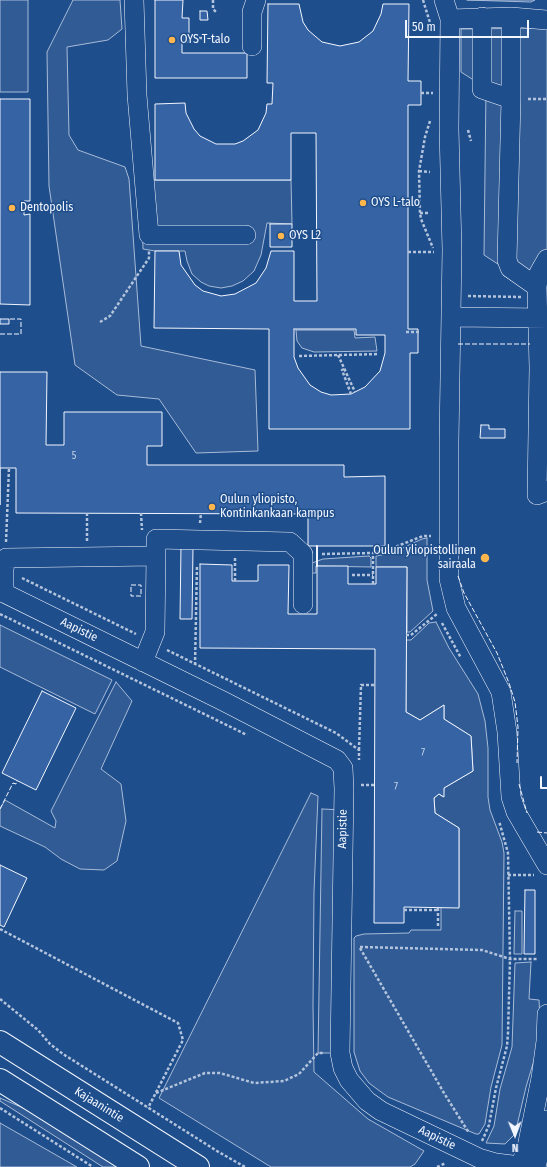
<!DOCTYPE html>
<style>
body{margin:0}
#map{position:relative;width:547px;height:1167px;overflow:hidden;background:#1f4e8c;font-family:"Fira Sans Condensed",sans-serif}
canvas{display:block}
.north{position:absolute;left:495px;top:1115px;width:40px;height:40px;-webkit-text-stroke:3px #1f4e8c;paint-order:stroke;rotate:179deg;font-size:11px;font-weight:700;line-height:16px;text-align:center;color:#f2f6ff}
.north::after{content:'';display:block;margin:auto;width:14px;height:18px;background:#f2f6ff;clip-path:polygon(50% 0,100% 100%,50% 72%,0 100%)}
.scale{position:absolute;left:405px;top:20px;width:124px;height:18px;box-sizing:border-box;border:2px solid #f2f6ff;border-top:0;padding-left:5px;font-size:12px;line-height:14px;white-space:nowrap;color:#f2f6ff;-webkit-text-stroke:3px #1f4e8c;paint-order:stroke}
</style>
<div id="map">
<canvas width="547" height="1167"></canvas>
<div class="north">N</div>
<div class="scale">50 m</div>
</div>
<script>
const c = document.querySelector('canvas').getContext('2d');
c.lineJoin = 'round';
function fill(path, color) { c.fillStyle = color; c.fill(path, 'evenodd'); }
const poly = rows => new Path2D(rows.map(r => 'M' + r).join(''));
function strokePath(path, color, width, dash) { c.strokeStyle = color; c.lineWidth = width; c.lineCap = dash ? 'butt' : 'round'; c.setLineDash(dash || []); c.stroke(path); }
function label(font, color, halo, rows, align = 'center') {
  c.font = font + ' "Fira Sans Condensed",sans-serif'; c.lineWidth = 3; c.setLineDash([]); c.textBaseline = 'middle'; c.strokeStyle = halo; c.fillStyle = color; for (const [text, x, y, turn = 0] of rows) {
    c.save(); c.translate(x, y); c.rotate((+turn || 0) * Math.PI / 180); c.textAlign = isNaN(turn) ? turn : align; if (halo) c.strokeText(text, 0, 0); c.fillText(text, 0, 0); c.restore();
  }
}
const built = poly([
 [0,0,28,0,28,92,0,92,0,0],
 [73,0,120,0,122,29,108,40,67,47,69,135,78,150,125,167,129,179,141,346,255,370,258,451,196,453,159,399,117,395,75,365,49,186,47,52,73,0],
 [467,0,535,0,531,2,467,0],
 [547,28,547,283,531,293,503,275,504,268,484,255,486,88,461,72,461,29,547,28],
 [141,180,291,180,292,224,267,223,261,255,254,271,243,281,232,286,221,288,209,286,201,282,192,274,187,261,185,251,155,251,143,249,141,180],
 [296,330,354,330,355,338,375,337,377,351,314,352,302,348,297,341,296,330],
 [427,538,427,580,433,611,410,632,407,632,407,567,376,567,376,556,392,553,422,539,427,538],
 [369,556,371,558,371,567,316,566,316,573,312,573,312,563,323,559,369,556],
 [436,622,449,648,478,694,485,721,488,748,488,797,490,810,502,842,504,853,502,1045,491,1087,485,1124,479,1134,476,1134,388,1097,377,1089,369,1083,360,1071,354,1052,354,938,356,936,364,934,409,933,411,930,441,930,441,907,459,907,459,828,435,813,434,798,439,794,443,797,444,788,473,771,471,736,444,719,444,705,420,720,406,712,406,640,411,640,429,623,436,622],
 [0,625,112,680,95,714,0,667,0,625],
 [116,682,132,701,101,769,121,784,126,821,117,861,104,870,80,869,61,859,45,847,0,826,0,809,5,800,55,828,56,821,51,811,116,682],
 [311,793,318,796,314,892,313,1006,314,1072,368,1119,424,1151,415,1164,410,1167,271,1167,159,1098,311,793],
 [322,809,344,810,340,1053,318,1053,322,809],
 [515,911,522,911,522,954,514,954,515,911],
 [531,962,529,999,539,1000,541,1037,526,1087,515,1134,505,1144,486,1143,494,1126,500,1089,512,1047,515,963,531,962],
 [0,1098,28,1110,120,1167,103,1167,0,1101,0,1098],
 [0,1123,77,1167,0,1167,0,1123]
]);
const building = poly([
 [155,0,183,0,182,18,189,18,189,42,182,42,182,53,247,53,247,78,155,78,155,0],
 [268,4,299,4,303,22,308,30,322,42,340,46,359,42,373,31,381,14,383,4,409,4,408,81,421,81,421,105,408,105,408,329,418,329,418,353,410,353,410,429,269,429,269,329,154,328,155,251,179,251,181,265,195,285,203,291,221,296,235,294,256,283,266,268,271,251,294,251,294,301,317,301,316,133,291,133,291,180,155,180,155,104,185,103,186,113,194,129,200,136,216,144,235,144,243,141,258,130,266,113,267,104,272,104,273,83,267,83,268,4],
 [294,329,356,329,356,335,385,335,385,353,380,371,365,387,351,394,331,395,321,392,310,385,298,368,294,357,294,329],
 [200,11,207,11,208,20,200,20,200,11],
 [0,99,30,99,30,201,24,201,24,215,30,214,30,305,0,304,0,99],
 [270,224,292,224,292,247,270,247,270,224],
 [0,319,9,319,9,324,0,324,0,319],
 [0,372,47,372,46,445,64,445,64,412,162,412,162,446,147,446,147,465,344,465,344,477,385,476,385,546,308,546,308,514,16,513,16,468,0,468,0,505,0,372],
 [481,425,489,425,489,429,505,429,505,438,480,438,481,425],
 [181,546,193,546,192,619,180,619,181,546],
 [200,564,232,565,232,581,258,581,258,565,289,565,288,614,317,614,317,566,348,566,348,584,376,584,376,567,407,567,406,712,420,720,444,705,444,719,471,736,473,771,444,788,444,797,439,794,434,798,435,813,459,828,459,908,404,907,404,923,374,923,375,649,200,648,200,564],
 [42,691,76,708,36,790,2,773,42,691],
 [0,865,27,878,4,927,0,925,0,865],
 [525,890,535,890,535,954,524,954,525,890]
]);
const path = poly([
 [213,0,213,9,216,12],
 [423,0,431,26],
 [189,38,216,38],
 [421,93,433,93],
 [528,99,547,99],
 [430,121,425,137,419,171,420,213,421,219,433,248],
 [468,130,471,141],
 [419,171,430,172],
 [420,213,429,213],
 [408,252,434,252],
 [468,296,521,297],
 [100,322,110,316,149,258,149,251],
 [406,332,420,332],
 [338,355,355,392],
 [299,356,379,354],
 [344,369,342,370,351,394],
 [87,513,87,541],
 [141,513,142,530],
 [200,523,201,513],
 [6,542,9,468],
 [322,554,373,553,390,549,423,536,431,536],
 [352,575,373,575],
 [22,578,136,634],
 [235,581,235,557],
 [373,584,373,553],
 [0,614,247,735],
 [442,623,461,658],
 [406,635,411,635,437,614],
 [167,650,336,733,359,750,359,760],
 [195,665,197,565],
 [359,750,361,685,375,685],
 [361,785,374,785],
 [508,875,534,875],
 [404,910,438,910],
 [438,926,438,907],
 [0,929,178,1023,183,1040,148,1108],
 [360,947,482,950,510,959,537,959],
 [360,948,444,1093,469,1133],
 [0,999,38,1030,50,1044,63,1054,217,1151,245,1167],
 [156,1093,205,1073,220,1073,254,1083,284,1081,299,1074,318,1053,324,1053],
 [0,1108,93,1167],
 [482,1141,489,1125,496,1088,507,1046,508,1033,510,959,508,853,499,821],
 [437,1167,446,1163]
]);
const minor = poly([
 [134,0,137,95,149,235,246,235],
 [444,0,450,19,449,129,452,250,449,441,449,579,456,608,501,692,507,732,511,797,516,812,547,865],
 [482,17,482,89,511,99],
 [511,17,511,99,507,260,510,268,537,287],
 [450,19,511,17,547,20],
 [252,46,252,12,256,0],
 [547,259,539,273,537,287,539,368,537,495,547,491],
 [451,317,547,318],
 [156,556,156,539,290,542,303,554,303,604],
 [0,591,223,701,337,760,343,768,344,789,340,1053,343,1068,349,1080,367,1101,381,1111,479,1158,496,1163,520,1166,537,1163],
 [4,593,4,569,6,558,156,556,155,632,143,662],
 [520,1167,527,1147,541,1078,546,1041,547,1014],
 [536,1167,547,1120]
]);
const major = poly([
 [0,1042,198,1167],
 [0,1080,138,1167]
]);
const fence = poly([
 [0,334,21,334,21,319,8,319],
 [458,344,530,344],
 [458,576,464,593,497,653,509,683,515,702,518,727,517,763],
 [131,585,141,585,141,596,131,596,131,585],
 [519,784,527,813],
 [0,809,13,783,16,784,17,781],
 [537,832,547,833]
]);
const wall = poly([
 [317,546,317,566],
 [541,777,541,788,547,788]
]);
const markers = [
 [172,40,4,"#ffb74d"],
 [363,203,4,"#ffb74d"],
 [12,208,4,"#ffb74d"],
 [281,236,4,"#ffb74d"],
 [212,507,4,"#ffb74d"],
 [485,558,5,"#ffb74d"]
];
const numberNames = [
 ["5",74,456],
 ["7",423,753],
 ["7",396,787]
];
const poiNames = [
 ["OYS T-talo",180,40],
 ["OYS L-talo",371,203],
 ["Dentopolis",20,208],
 ["OYS L2",289,236],
 ["Oulun yliopisto,",220,500],
 ["Kontinkankaan kampus",220,514],
 ["Oulun yliopistollinen",476,551,"right"],
 ["sairaala",476,565,"right"]
];
const streetNames = [
 ["Aapistie",79,630,26],
 ["Aapistie",343,829,-89],
 ["Kajaanintie",99,1105,32],
 ["Aapistie",437,1138,26]
];
fill(built, '#305b95');
strokePath(built, '#a8bbd7', 1);
fill(building, '#3563a3');
strokePath(building, '#f2f6ff', 1);
strokePath(minor, '#f2f6ff', 20);
strokePath(major, '#f2f6ff', 24);
strokePath(path, '#b3c4dc', 2.5, [3, 2]);
strokePath(minor, '#1f4e8c', 19);
strokePath(major, '#1f4e8c', 22);
strokePath(fence, '#f2f6ff', 1, [5, 2]);
strokePath(wall, '#f2f6ff', 2);
for (const [x, y, r, color] of markers) { const dot = new Path2D(); dot.arc(x, y, r, 0, 2 * Math.PI); c.fillStyle = color; c.fill(dot); strokePath(dot, '#1f4e8c', 1.5); }
label('10px', '#c3d1e8', null, numberNames);
label('12px', '#f2f6ff', '#1f4e8c', poiNames, 'left');
label('12px', '#f2f6ff', '#1f4e8c', streetNames);
</script>
